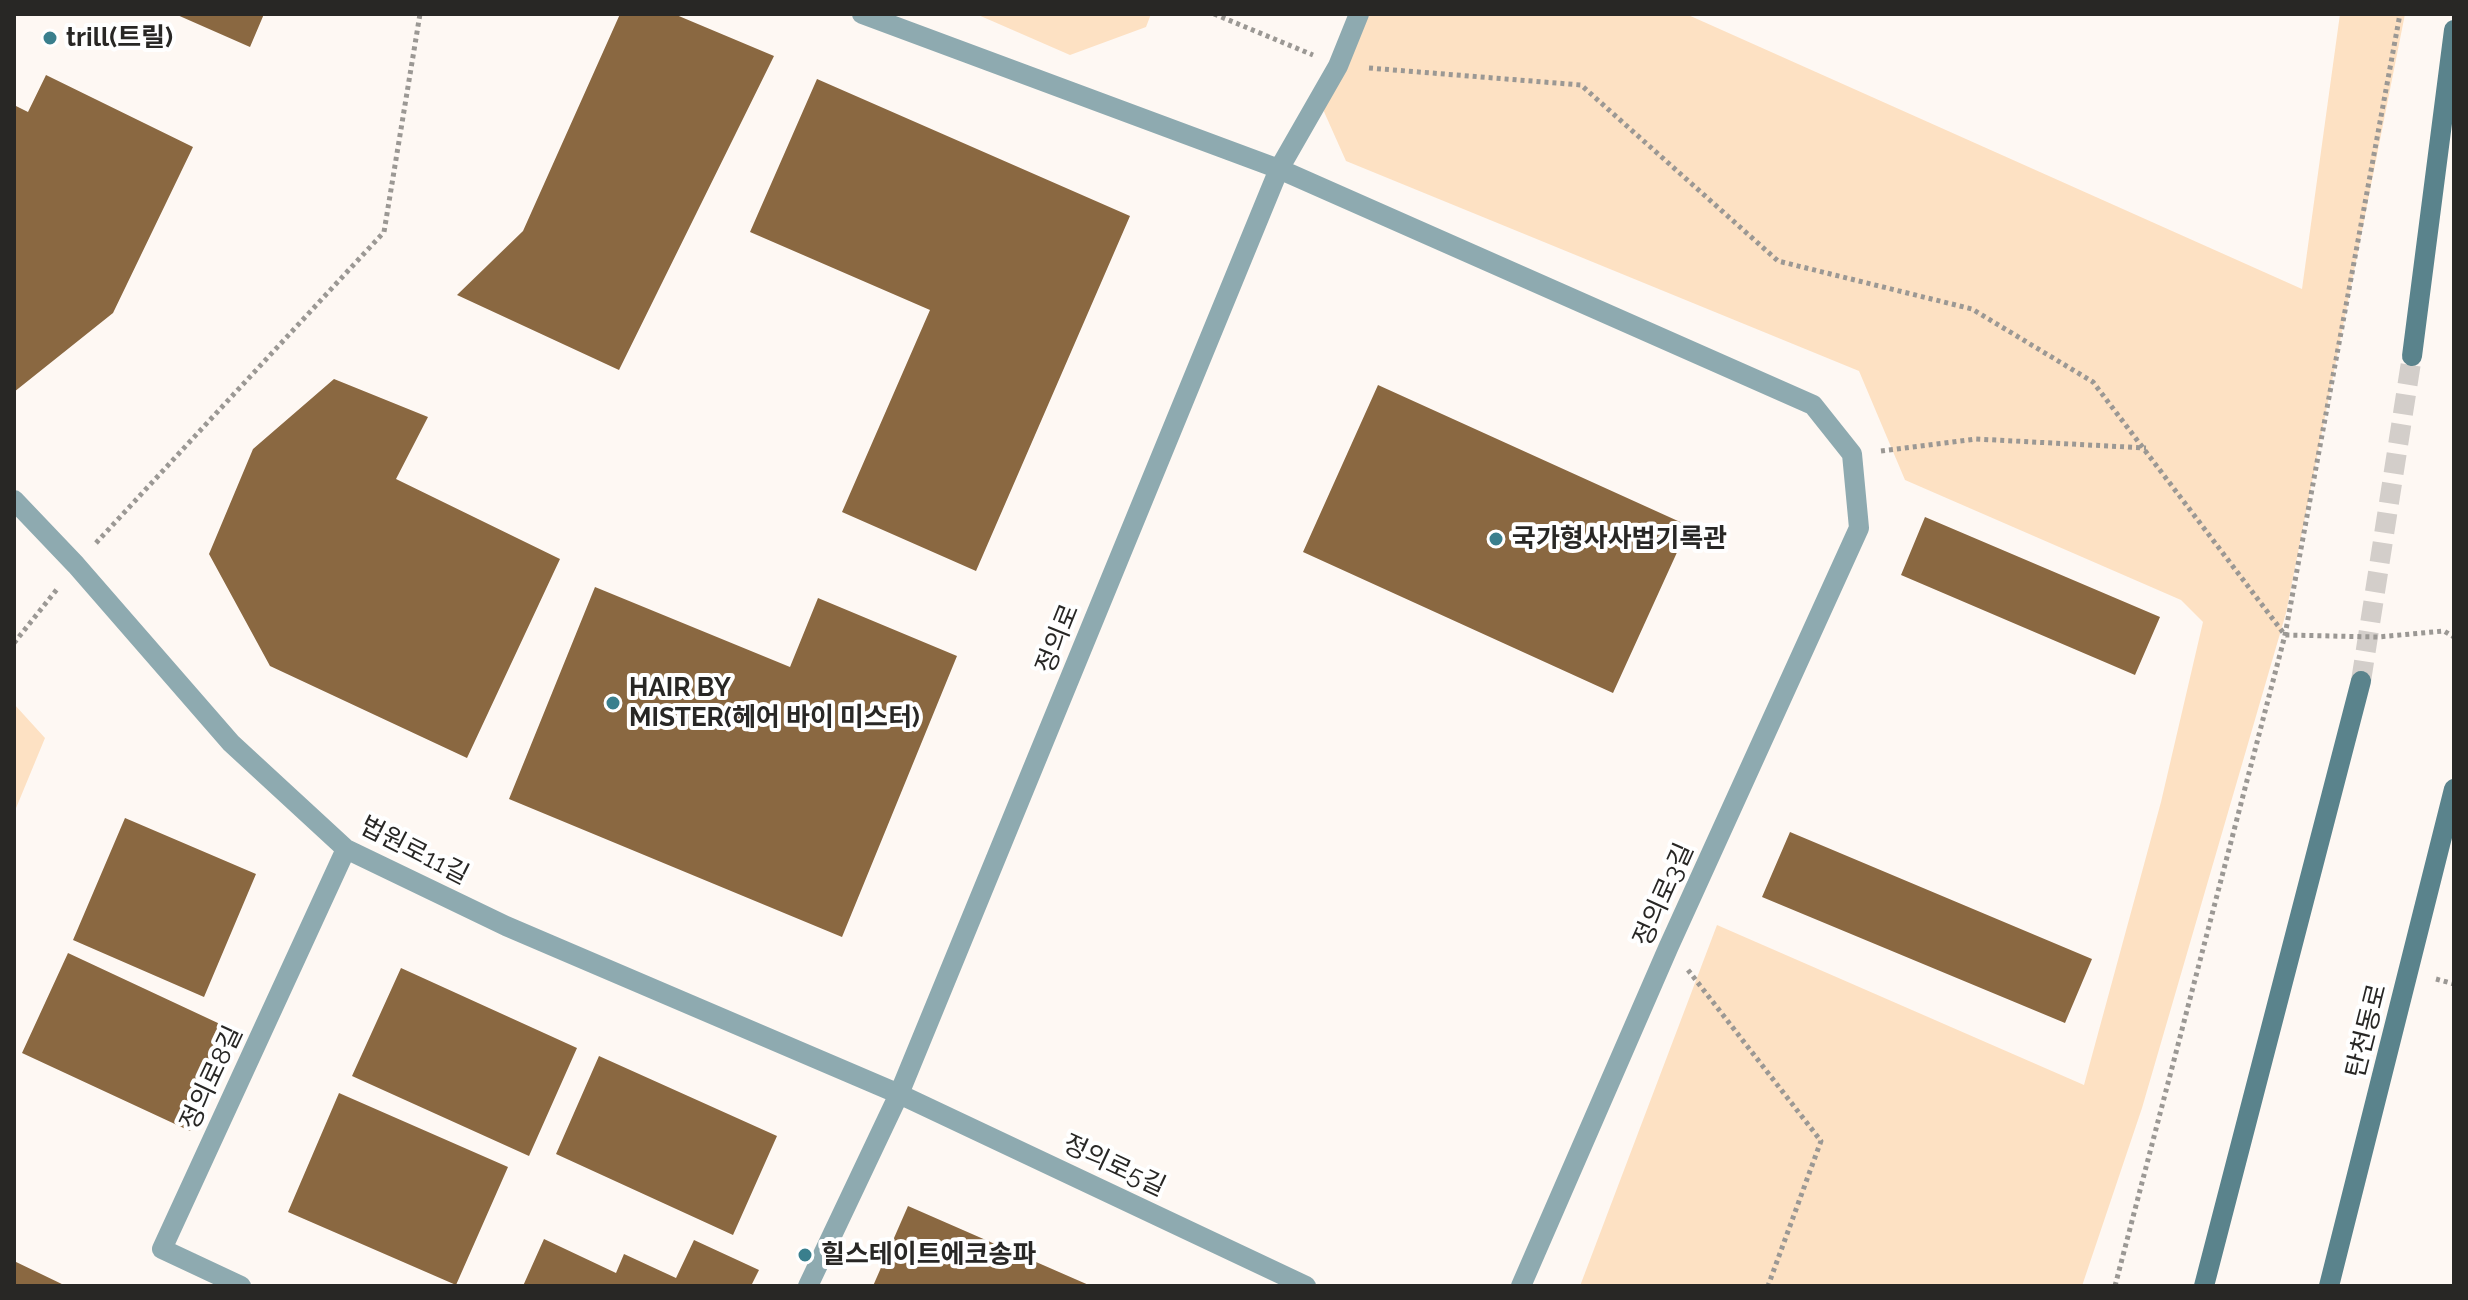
<!DOCTYPE html>
<meta charset="utf-8">
<style>
body{margin:0}
#map{position:relative;width:2468px;height:1300px;overflow:hidden;background:#fef8f3;font-family:Raleway,sans-serif}
canvas{display:block}
.frame{position:absolute;inset:0;border:16px solid #282725;pointer-events:none}
</style>
<div id="map">
<canvas width="2468" height="1300"></canvas>
<div class="frame"></div>
</div>
<script>
const c = document.querySelector('canvas').getContext('2d');
c.lineJoin = 'round';
function fill(path, color) { c.fillStyle = color; c.fill(path, 'evenodd'); }
const poly = rows => new Path2D(rows.map(r => 'M' + r).join(''));
function strokePath(path, color, width, dash) { c.strokeStyle = color; c.lineWidth = width; c.lineCap = dash ? 'butt' : 'round'; c.setLineDash(dash || []); c.stroke(path); }
function label(font, color, halo, rows, align = 'center') {
  c.font = font + ' Raleway,"Noto Sans KR",sans-serif'; c.lineWidth = 8; c.setLineDash([]); c.textBaseline = 'middle'; c.strokeStyle = halo; c.fillStyle = color; for (const [text, x, y, turn = 0] of rows) {
    c.save(); c.translate(x, y); c.rotate((+turn || 0) * Math.PI / 180); c.textAlign = isNaN(turn) ? turn : align; if (halo) c.strokeText(text, 0, 0); c.fillText(text, 0, 0); c.restore();
  }
}
const green = poly([
 [976,14,1151,14,1146,27,1070,55],
 [1361,14,1686,14,2302,289,2340,14,2405,14,2286,613,2142,1108,2082,1286,1580,1286,1717,925,2084,1085,2161,802,2203,622,2181,600,1905,480,1859,371,1346,161,1321,105],
 [14,704,45,738,14,813]
]);
const building = poly([
 [175,14,264,14,250,47],
 [620,14,674,14,774,56,619,370,457,295,523,231],
 [46,75,193,147,113,313,14,392,14,105,28,112],
 [817,79,1130,216,976,571,842,512,930,310,750,232],
 [334,379,428,417,396,479,560,559,467,758,270,666,209,554,253,449],
 [1378,385,1689,526,1613,693,1303,552],
 [1925,517,2160,617,2135,675,1901,575],
 [595,587,790,667,818,598,957,656,842,937,509,799],
 [125,818,256,874,204,997,73,940],
 [1790,832,2092,959,2065,1023,1762,897],
 [68,953,235,1031,190,1131,22,1053],
 [401,968,577,1048,529,1156,352,1076],
 [599,1056,777,1136,733,1235,556,1154],
 [339,1093,508,1167,456,1285,288,1212],
 [908,1206,1091,1286,873,1286],
 [544,1239,616,1273,624,1254,676,1278,694,1240,759,1270,751,1286,523,1286],
 [14,1261,66,1286,14,1286]
]);
const secondaryTunnel = poly([
 [2361,681,2412,356]
]);
const path = poly([
 [1214,14,1313,55],
 [1369,68,1581,85,1778,261,1972,309,2093,382,2285,635,2378,637,2444,631,2454,637],
 [1881,451,1976,439,2146,448],
 [96,543,384,232,420,14],
 [14,643,58,588],
 [1688,970,1821,1141,1768,1286],
 [2436,979,2454,984],
 [2115,1286,2285,635,2400,14]
]);
const street = poly([
 [862,14,1279,169,1813,405,1852,454,1859,528,1669,946,1521,1286],
 [14,500,76,565,231,743,346,849,506,926,899,1094,1306,1286],
 [241,1286,162,1249,346,849],
 [808,1286,899,1094,1279,169,1338,66,1359,14]
]);
const secondary = poly([
 [2412,356,2454,30],
 [2204,1286,2361,681],
 [2329,1286,2454,789]
]);
const markers = [
 [50,38,8,"#3a7f8d"],
 [1496,539,8,"#3a7f8d"],
 [613,703,8,"#3a7f8d"],
 [805,1255,8,"#3a7f8d"]
];
const poiNames = [
 ["trill(트릴)",66,38],
 ["국가형사사법기록관",1512,539],
 ["HAIR BY",629,688],
 ["MISTER(헤어 바이 미스터)",629,718],
 ["힐스테이트에코송파",821,1255]
];
const streetNames = [
 ["정의로",1058,639,-68],
 ["법원로11길",414,851,27],
 ["정의로3길",1664,895,-66],
 ["탄천동로",2367,1031,-76],
 ["정의로8길",212,1078,-65],
 ["정의로5길",1114,1166,25]
];
fill(green, '#fde1c3');
fill(building, '#8a6841');
strokePath(secondaryTunnel, '#d3ceca', 20, [20, 10]);
strokePath(path, '#9b9894', 5, [4, 4]);
strokePath(street, '#8eaab0', 20);
strokePath(secondary, '#5a838c', 20);
for (const [x, y, r, color] of markers) { const dot = new Path2D(); dot.arc(x, y, r, 0, 2 * Math.PI); c.fillStyle = color; c.fill(dot); strokePath(dot, '#fff', 3); }
label('bold 26px', '#282725', '#fff', poiNames, 'left');
label('26px', '#282725', '#fff', streetNames);
</script>
